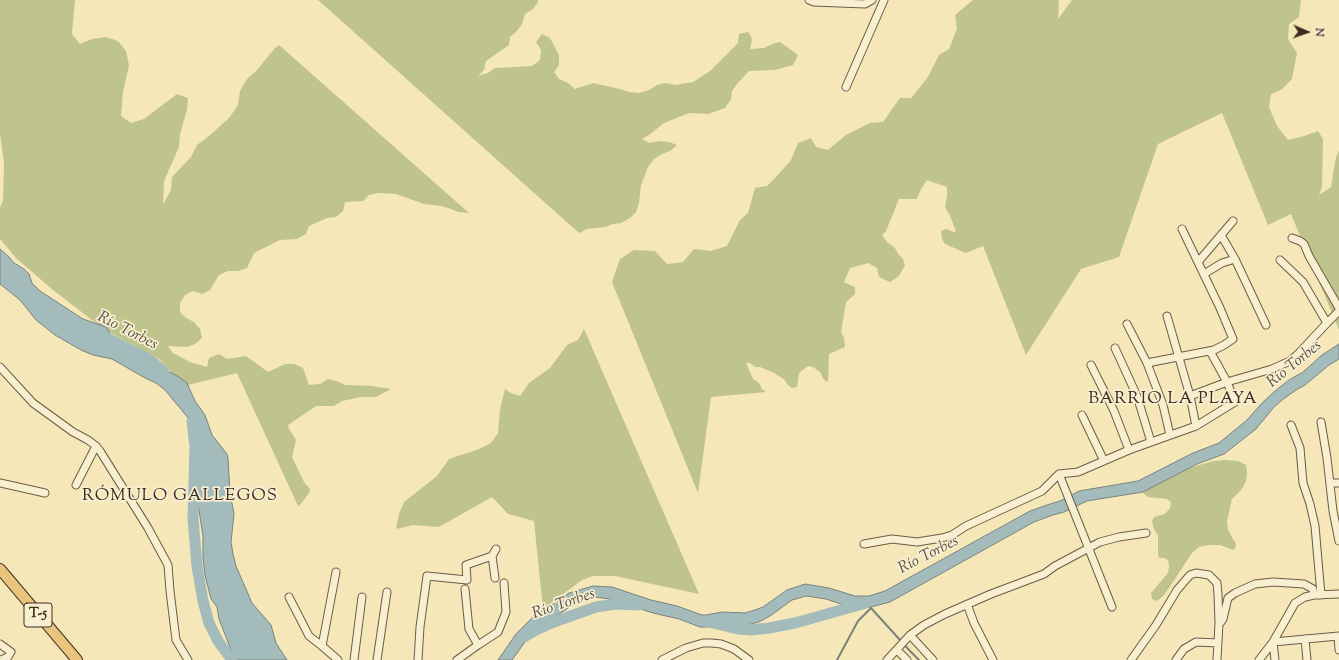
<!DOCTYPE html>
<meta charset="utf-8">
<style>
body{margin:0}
#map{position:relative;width:1339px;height:660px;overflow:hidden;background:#f5e7b7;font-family:"Sorts Mill Goudy",serif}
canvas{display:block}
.north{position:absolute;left:1287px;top:12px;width:40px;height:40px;-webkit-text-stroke:3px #f8efd0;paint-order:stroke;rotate:92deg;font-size:11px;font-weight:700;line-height:16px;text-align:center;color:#3f2c23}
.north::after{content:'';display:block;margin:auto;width:14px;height:18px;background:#3f2c23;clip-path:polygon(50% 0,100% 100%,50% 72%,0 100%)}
</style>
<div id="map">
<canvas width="1339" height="660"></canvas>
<div class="north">N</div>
</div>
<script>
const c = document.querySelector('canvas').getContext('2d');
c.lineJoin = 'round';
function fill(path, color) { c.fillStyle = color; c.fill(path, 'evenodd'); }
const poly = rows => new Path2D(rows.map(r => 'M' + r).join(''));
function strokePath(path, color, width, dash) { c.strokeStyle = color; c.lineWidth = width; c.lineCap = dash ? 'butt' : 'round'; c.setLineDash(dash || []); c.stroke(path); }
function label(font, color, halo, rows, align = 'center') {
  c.font = font + ' "Sorts Mill Goudy",serif'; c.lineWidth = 3.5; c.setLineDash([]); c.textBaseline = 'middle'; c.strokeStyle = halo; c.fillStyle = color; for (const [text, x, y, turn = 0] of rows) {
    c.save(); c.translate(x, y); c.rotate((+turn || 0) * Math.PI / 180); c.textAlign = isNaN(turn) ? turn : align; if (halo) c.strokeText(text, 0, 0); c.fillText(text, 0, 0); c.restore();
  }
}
const green = poly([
 [0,0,75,0,72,34,80,44,92,39,106,37,118,41,126,51,129,65,123,92,121,116,131,123,144,119,177,94,188,98,187,110,180,134,179,147,164,181,163,205,171,190,172,177,191,157,197,145,209,136,229,118,238,105,240,91,247,79,257,70,274,49,279,45,469,213,459,212,442,206,424,204,396,194,378,193,369,195,363,201,345,202,343,211,336,217,327,218,309,226,306,234,297,239,280,240,254,253,247,268,238,271,228,271,219,275,210,290,202,294,193,291,185,295,180,303,180,312,186,318,194,322,200,329,202,338,195,344,187,347,168,346,173,353,190,362,207,367,209,358,219,354,227,359,246,356,268,372,285,364,294,364,303,368,309,385,320,384,328,379,337,381,345,385,372,386,391,389,376,397,361,397,342,401,334,406,316,406,288,425,289,429,296,440,292,457,304,482,310,489,309,493,300,505,298,506,237,373,184,386,159,359,105,330,53,290,17,259,0,239,0,208,3,200,4,164,0,133],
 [318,0,538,0,538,2,533,9,525,14,522,24,517,31,510,37,509,45,486,61,484,70,478,76,488,73,495,68,532,66,540,60,541,50,536,42,542,34,550,38,559,55,559,65,554,72,559,79,568,83,575,89,593,83,620,89,629,92,639,93,649,90,657,85,665,83,675,85,693,82,710,71,738,43,739,34,748,32,751,36,752,40,750,49,764,48,772,44,780,42,798,55,793,65,775,70,749,71,737,84,732,91,731,99,725,108,708,114,689,113,664,123,649,135,642,139,649,143,659,141,669,142,677,145,670,151,662,154,654,159,648,167,641,185,639,203,636,212,630,218,621,223,613,224,605,227,587,229,579,233],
 [973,0,1059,0,1058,19,1072,0,1301,0,1299,17,1289,24,1288,39,1297,53,1292,79,1281,90,1271,94,1269,107,1277,126,1288,140,1304,136,1318,131,1323,139,1322,187,1319,195,1331,187,1336,157,1339,151,1339,330,1291,214,1268,225,1222,113,1158,144,1119,257,1081,269,1026,355,983,246,966,253,945,244,942,239,941,231,946,229,954,232,956,231,950,216,945,207,947,196,947,187,927,180,921,189,917,199,899,199,886,231,882,235,887,242,895,248,898,254,903,259,905,265,899,276,890,282,879,277,877,268,868,263,850,268,844,282,855,287,855,294,846,302,841,333,844,337,845,347,829,354,828,382,824,380,820,372,813,367,808,366,799,373,797,387,792,388,787,384,785,380,774,373,760,367,755,367,750,363,746,363,753,379,759,383,762,389,766,392,711,397,698,493,612,282,620,259,634,250,655,251,667,264,683,262,694,249,711,251,727,246,740,220,748,213,755,188,767,186,778,175,791,160,798,143,811,138,816,147,828,150,846,135,870,123,883,122,900,98,911,98,928,77,939,55,949,49,957,29,955,15],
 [584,329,699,594,615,576,593,576,582,580,543,609,534,521,508,514,492,497,439,527,413,525,396,529,399,514,404,502,437,476,449,459,479,449,491,443,498,433,500,409,505,389,511,393,520,396,529,383,550,368,567,345,578,340],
 [1225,460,1238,461,1246,465,1247,472,1246,481,1242,489,1232,499,1227,521,1228,530,1236,544,1235,549,1233,550,1220,545,1209,545,1199,547,1192,553,1169,588,1163,596,1157,601,1152,599,1151,593,1168,573,1169,566,1168,560,1164,558,1159,558,1158,553,1158,536,1154,529,1152,521,1154,517,1165,514,1170,508,1171,502,1167,499,1148,497,1141,491,1165,475,1213,461]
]);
const water = poly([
 [0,249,9,257,14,263,24,269,29,274,32,283,40,291,83,319,106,327,110,334,121,344,138,352,158,366,179,377,187,383,195,401,205,415,212,435,227,454,228,458,230,493,234,514,231,542,233,554,236,566,252,603,271,625,276,643,287,660,237,660,233,655,219,619,217,607,211,599,205,575,203,558,203,536,196,491,197,466,196,445,192,426,189,419,165,390,156,383,145,378,112,359,93,355,81,350,55,335,36,320,20,300,0,284,0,249],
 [1339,344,1339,359,1329,365,1305,385,1296,390,1282,400,1274,407,1256,429,1224,454,1197,464,1143,492,1087,501,1064,512,1053,515,1034,522,890,602,871,607,853,608,826,599,806,596,792,600,770,616,759,622,747,625,724,624,707,627,700,627,679,619,653,613,610,599,594,597,574,604,561,613,543,623,525,642,512,660,498,660,516,634,536,614,555,603,569,593,593,586,612,587,651,600,677,606,702,615,706,615,722,612,745,613,755,610,763,607,787,590,805,584,829,588,855,596,869,596,885,591,1030,511,1050,504,1060,501,1079,491,1138,481,1193,453,1219,443,1247,420,1262,403,1275,391,1289,380,1303,372,1322,355,1339,344]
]);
const stream = poly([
 [871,608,910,651,919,660],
 [837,660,858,621,871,608]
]);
const river = poly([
 [109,339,150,360,164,372],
 [192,421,195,446,193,518,197,566,203,601,209,623,218,641,232,660],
 [705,621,738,629,751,630,769,628,795,623,866,603],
 [524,637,536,630,554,622,596,607,616,604,640,605]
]);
const minor = poly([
 [809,0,814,2,865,4,872,0],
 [846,87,884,0],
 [1221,235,1235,259,1266,325],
 [1292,238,1300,241,1304,244,1309,256,1339,308],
 [1280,260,1303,282,1327,323],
 [1198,262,1233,221],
 [1204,274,1222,263,1235,259],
 [1167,316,1190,396,1196,426],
 [1127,324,1147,363,1163,405,1170,435],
 [1115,348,1137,396,1151,442],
 [1147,363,1214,350,1224,345,1233,339,1220,308,1182,229],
 [1091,365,1114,411,1129,450],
 [0,367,33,403,73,432,88,440,96,446,100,451,148,528,168,565,170,591,176,640,188,660],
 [1190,396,1227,382,1272,369,1290,361,1299,353,1327,323,1339,311],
 [1082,415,1104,461],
 [1321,422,1327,458,1333,511,1339,541],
 [1291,425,1300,448,1303,483,1310,504,1315,526,1321,595],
 [1059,474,1112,607],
 [0,483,45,493],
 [1330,483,1339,483],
 [76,485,96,446],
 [864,544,892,539,917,542,942,538,952,535,966,526,1042,491,1059,474,1078,472,1129,450,1196,426,1235,402,1227,382,1210,351],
 [495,578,492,556,496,549],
 [465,589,469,629,478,645],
 [289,597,309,636,322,646,338,660],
 [967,604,974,623,993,660],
 [1221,622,1223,619,1228,598,1235,593,1255,584,1273,582,1304,584,1313,589,1314,595],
 [910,635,933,660],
 [1338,636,1339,650],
 [1305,639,1307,660],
 [0,644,11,652,8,657,1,660],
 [322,646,336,572],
 [897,650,907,660],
 [354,660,362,597],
 [377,660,387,592],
 [418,660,420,627,427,576,467,580,466,565,492,556],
 [457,660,478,645,498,632,506,612,504,583],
 [662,660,686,648,703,643,712,643,721,644,734,649,749,660],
 [887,660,910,635,924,625,945,614,991,594,1044,574,1055,566,1100,542,1119,537,1146,533],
 [1131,660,1156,625,1177,590,1190,575,1196,573,1209,575,1217,583,1218,595,1219,623,1217,660],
 [1176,660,1184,649,1196,642,1218,643],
 [1259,660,1273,642,1295,603,1305,597,1314,595,1339,594],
 [1275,660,1273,642,1339,636]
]);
const highway = poly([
 [0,569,77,660]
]);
const shields = [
 [38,615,28]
];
const shieldNames = [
 ["T-5",38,615]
];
const waterNames = [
 ["Río Torbes",127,332,27],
 ["Río Torbes",1295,365,-39],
 ["Río Torbes",929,556,-27],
 ["Río Torbes",564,605,-19]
];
const quarterNames = [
 ["BARRIO LA PLAYA",1173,400],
 ["RÓMULO GALLEGOS",180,497]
];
fill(green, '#bfc48c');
fill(water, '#a3bcbb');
strokePath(water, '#7b827e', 1);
strokePath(stream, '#7b827e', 2);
strokePath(river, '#a3bcbb', 11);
strokePath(minor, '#6c5b48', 9);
strokePath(highway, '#3f2c23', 12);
strokePath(minor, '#f8efd0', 7);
strokePath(highway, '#eac47c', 10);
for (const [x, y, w] of shields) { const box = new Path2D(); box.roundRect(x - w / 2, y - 12, w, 24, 3); c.fillStyle = '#f8efd0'; c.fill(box); strokePath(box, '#3f2c23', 1); }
label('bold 14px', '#3f2c23', null, shieldNames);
label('italic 16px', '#585049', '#f8efd0', waterNames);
c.letterSpacing = '1px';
label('17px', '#3f2c23', '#f8efd0', quarterNames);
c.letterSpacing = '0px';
</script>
